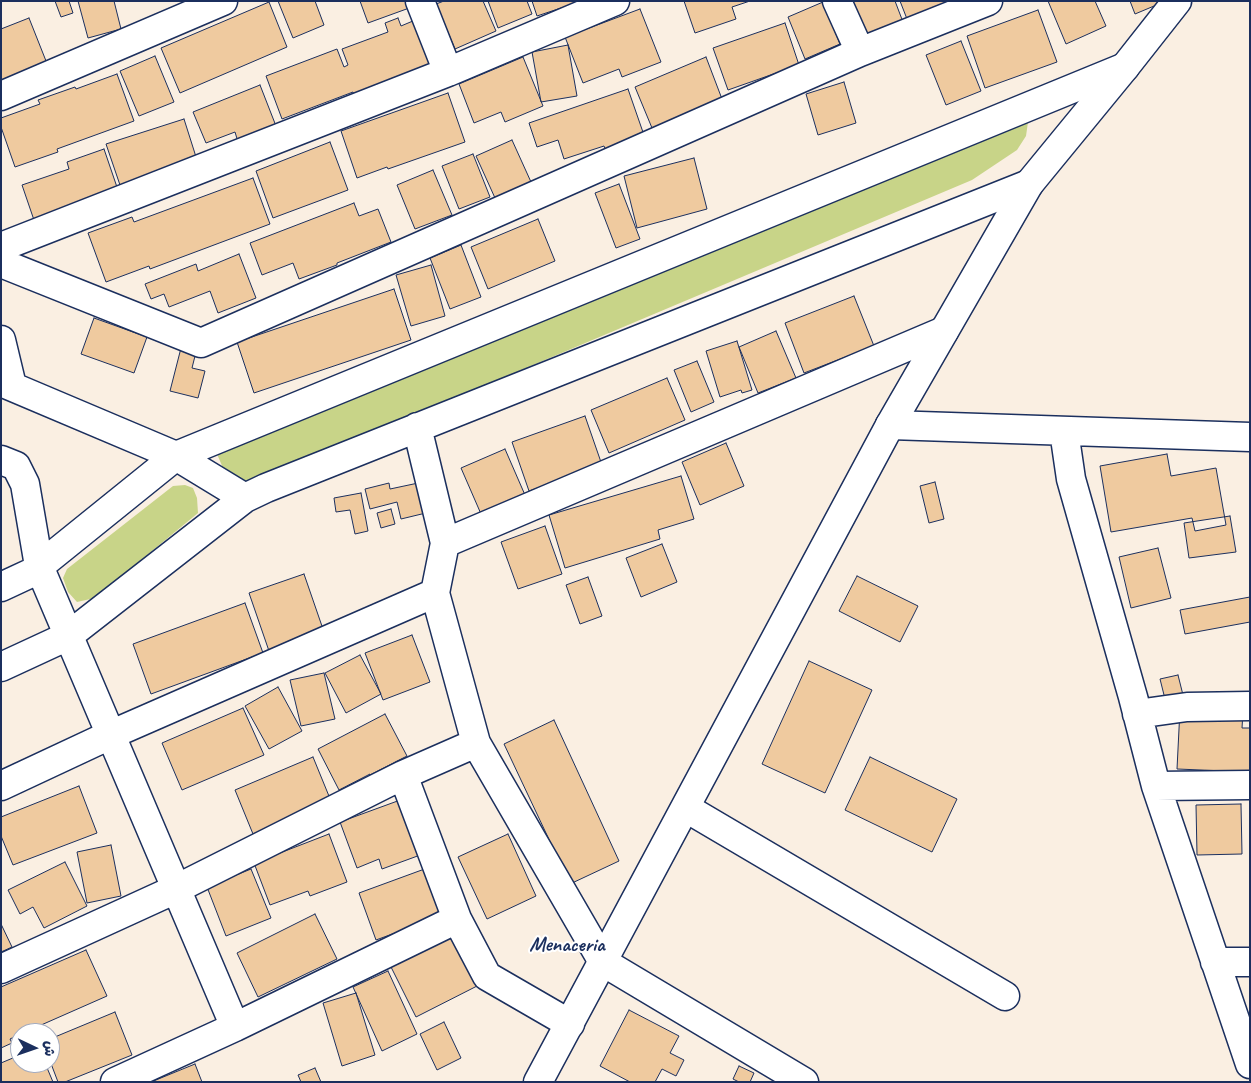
<!DOCTYPE html>
<meta charset="utf-8">
<style>
body{margin:0}
#map{position:relative;width:1251px;height:1083px;overflow:hidden;background:#faefe2;font-family:Caveat,"Playpen Sans Arabic",sans-serif}
canvas{display:block}
.frame{position:absolute;inset:0;border:2px solid #1b2f5e;pointer-events:none}
.north{position:absolute;left:10px;top:1023px;width:50px;height:50px;box-sizing:border-box;background:#fff;border:1px solid #a4acbf;border-radius:50%;rotate:93deg;font-size:14px;font-weight:700;line-height:20px;text-align:center;color:#1b2f5e}
.north::after{content:'';display:block;margin:auto;width:18px;height:22px;background:#1b2f5e;clip-path:polygon(50% 0,100% 100%,50% 72%,0 100%)}
</style>
<div id="map">
<canvas width="1251" height="1083"></canvas>
<div class="frame"></div>
<div class="north">ش</div>
</div>
<script>
const c = document.querySelector('canvas').getContext('2d');
c.lineJoin = 'round';
function fill(path, color) { c.fillStyle = color; c.fill(path, 'evenodd'); }
const poly = rows => new Path2D(rows.map(r => 'M' + r).join(''));
function strokePath(path, color, width, dash) { c.strokeStyle = color; c.lineWidth = width; c.lineCap = dash ? 'butt' : 'round'; c.setLineDash(dash || []); c.stroke(path); }
function label(font, color, halo, rows, align = 'center') {
  c.font = font + ' Caveat,sans-serif'; c.lineWidth = 4; c.setLineDash([]); c.textBaseline = 'middle'; c.strokeStyle = halo; c.fillStyle = color; for (const [text, x, y, turn = 0] of rows) {
    c.save(); c.translate(x, y); c.rotate((+turn || 0) * Math.PI / 180); c.textAlign = isNaN(turn) ? turn : align; if (halo) c.strokeText(text, 0, 0); c.fillText(text, 0, 0); c.restore();
  }
}
const green = poly([
 [1016,110,1027,115,1028,122,1026,136,1017,150,972,180,265,478,246,483,232,477,223,468,217,454],
 [185,485,193,488,197,498,198,513,95,598,77,602,68,592,63,578,67,569,173,486]
]);
const building = poly([
 [55,1,69,1,73,13,61,17,55,1],
 [78,1,114,1,121,29,88,38,78,1],
 [278,1,315,1,324,25,293,38,278,1],
 [360,1,411,1,412,7,368,23,360,1],
 [444,1,483,1,496,31,455,49,436,4,444,1],
 [488,1,527,1,532,14,498,28,488,1],
 [532,1,575,1,576,3,537,16,532,1],
 [684,1,750,1,732,7,736,19,695,33,684,1],
 [851,1,895,1,903,22,863,36,851,1],
 [900,1,946,1,945,2,945,4,907,19,900,1],
 [1048,1,1095,1,1106,26,1066,44,1048,1],
 [1130,1,1166,1,1135,14,1130,1],
 [269,2,287,47,180,93,161,48,269,2],
 [823,2,840,44,805,59,788,17,823,2],
 [640,9,661,62,622,77,619,69,583,83,565,37,640,9],
 [1038,10,1057,62,985,88,967,36,1038,10],
 [29,18,48,66,1,82,1,29,29,18],
 [398,18,401,26,420,18,438,65,355,97,353,92,282,119,266,76,337,49,344,67,348,65,342,49,388,32,385,23,398,18],
 [785,23,799,65,728,90,713,48,785,23],
 [961,41,981,91,946,105,926,55,961,41],
 [568,45,577,96,541,102,532,52,568,45],
 [155,56,174,102,139,116,120,71,155,56],
 [523,57,543,106,505,122,501,112,474,123,459,84,523,57],
 [706,57,722,99,652,128,635,87,706,57],
 [117,74,134,121,57,149,58,152,15,167,1,127,1,118,40,104,38,100,75,87,76,89,117,74],
 [844,82,856,123,818,135,806,94,844,82],
 [260,85,276,126,238,142,235,132,206,143,193,112,260,85],
 [628,89,645,138,606,151,604,146,564,159,558,140,537,147,529,123,628,89],
 [448,93,465,142,388,169,387,167,357,178,341,131,448,93],
 [184,119,197,160,121,188,106,144,184,119],
 [512,140,531,182,495,198,476,156,512,140],
 [330,142,348,190,273,218,256,171,330,142],
 [104,149,119,193,36,226,22,185,69,169,67,162,104,149],
 [473,154,490,197,459,209,442,166,473,154],
 [694,158,707,209,637,228,624,176,694,158],
 [433,170,452,215,415,229,397,185,433,170],
 [253,178,270,224,150,269,149,266,106,282,88,233,132,217,134,222,253,178],
 [619,184,640,239,616,248,595,193,619,184],
 [354,203,359,216,378,209,391,242,337,263,337,265,299,279,293,263,262,275,250,243,354,203],
 [538,219,555,261,488,289,471,247,538,219],
 [461,245,481,297,450,309,430,258,461,245],
 [239,254,256,298,218,313,210,291,169,307,164,294,151,299,145,284,196,264,198,271,239,254],
 [431,265,445,316,411,326,396,275,431,265],
 [394,289,411,340,254,393,237,342,394,289],
 [854,296,874,346,804,373,785,323,854,296],
 [94,318,147,337,134,373,81,354,94,318],
 [776,331,796,378,758,393,739,347,776,331],
 [737,341,752,390,742,393,741,390,720,397,706,351,737,341],
 [181,348,196,352,192,368,205,371,198,398,170,391,181,348],
 [697,361,714,402,691,412,674,370,697,361],
 [667,378,685,420,609,453,591,410,667,378],
 [585,416,602,465,529,491,512,442,585,416],
 [726,443,744,486,700,505,682,462,726,443],
 [505,449,525,495,481,514,461,468,505,449],
 [1167,454,1171,476,1216,468,1226,525,1195,531,1192,518,1111,532,1100,466,1167,454],
 [681,476,694,519,658,530,660,539,565,568,549,515,681,476],
 [423,482,430,512,401,519,397,502,370,509,365,489,389,483,390,489,423,482],
 [935,482,944,519,929,523,920,486,935,482],
 [361,493,368,531,355,534,350,510,336,512,334,498,361,493],
 [391,509,395,524,381,528,377,513,391,509],
 [1230,516,1236,552,1189,558,1184,523,1230,516],
 [545,526,562,574,518,589,501,542,545,526],
 [662,544,677,582,641,597,626,558,662,544],
 [1158,548,1171,598,1131,608,1119,557,1158,548],
 [304,574,324,632,269,651,249,593,304,574],
 [857,576,918,606,900,642,839,611,857,576],
 [588,577,602,616,580,624,566,585,588,577],
 [1250,597,1250,622,1185,634,1180,610,1250,597],
 [245,603,263,653,151,694,133,644,245,603],
 [412,635,430,682,383,700,365,653,412,635],
 [360,655,381,694,346,713,325,673,360,655],
 [809,661,872,690,825,793,762,764,809,661],
 [324,673,335,719,301,726,290,680,324,673],
 [1178,675,1183,695,1165,699,1160,679,1178,675],
 [278,687,302,731,269,749,245,706,278,687],
 [243,708,264,755,182,790,162,743,243,708],
 [1180,709,1243,712,1242,728,1250,728,1250,772,1177,769,1180,709],
 [385,714,407,756,370,775,370,774,339,790,318,749,385,714],
 [554,720,619,861,570,884,504,744,554,720],
 [313,757,331,801,253,834,235,790,313,757],
 [870,757,957,799,932,852,845,810,870,757],
 [79,786,97,833,13,865,1,836,1,817,79,786],
 [403,799,423,854,382,869,379,859,357,868,340,822,403,799],
 [1241,804,1242,854,1197,855,1196,805,1241,804],
 [329,834,347,882,310,896,308,891,270,905,254,863,329,834],
 [508,834,536,896,487,919,458,857,508,834],
 [111,845,121,896,87,903,77,852,111,845],
 [65,862,87,906,44,928,33,907,20,914,8,890,65,862],
 [430,867,447,914,376,940,359,893,430,867],
 [251,869,271,918,226,936,207,887,251,869],
 [315,914,337,959,258,997,237,953,315,914],
 [1,924,12,947,1,952,1,924],
 [456,934,481,984,416,1017,391,967,456,934],
 [86,950,107,996,23,1033,20,1033,20,1034,10,1039,12,1043,1,1048,1,987,86,950],
 [388,971,417,1034,382,1051,353,987,388,971],
 [356,993,375,1055,342,1066,323,1003,356,993],
 [629,1010,679,1036,670,1053,684,1060,676,1076,662,1069,655,1082,630,1082,600,1066,629,1010],
 [115,1012,132,1055,65,1082,58,1082,50,1061,50,1039,115,1012],
 [444,1022,461,1058,437,1070,420,1034,444,1022],
 [20,1055,20,1063,45,1063,53,1082,1,1082,1,1063,20,1055],
 [195,1064,202,1082,151,1082,195,1064],
 [739,1066,754,1073,750,1082,739,1082,733,1079,739,1066],
 [315,1068,321,1082,301,1082,298,1075,315,1068]
]);
const minor = poly([
 [420,1,448,72],
 [837,1,860,52],
 [1,96,223,1],
 [1,247,448,72,615,1],
 [1,263,201,343,860,52,988,1],
 [1,340,12,386],
 [1,382,176,456,245,498],
 [890,425,1250,437],
 [1064,431,1071,479,1133,697,1156,786,1250,1064],
 [1,460,16,466,25,484,39,566,235,1027],
 [445,543,944,331],
 [1,587,31,573,176,456,1125,67],
 [1,667,68,636,245,498,266,488,1029,184],
 [1137,714,1187,707,1250,706],
 [476,743,603,962,804,1082],
 [403,775,457,919,487,976,570,1024],
 [1,786,110,735,435,593],
 [1156,786,1250,785],
 [686,808,1005,996],
 [1215,962,1250,962],
 [1,969,176,889,403,775,476,743,435,593,445,543,417,427],
 [115,1082,235,1027,457,919]
]);
const tertiary = poly([
 [538,1082,890,425,1029,184,1125,67,1177,1]
]);
const neighbourhoodNames = [
 ["Menaceria",567,945]
];
fill(green, '#c8d488');
fill(building, '#efca9f');
strokePath(building, '#1b2f5e', 1);
strokePath(minor, '#1b2f5e', 31);
strokePath(tertiary, '#1b2f5e', 31);
strokePath(minor, '#fff', 28);
strokePath(tertiary, '#fff', 28);
label('bold 21px', '#1b2f5e', '#fff', neighbourhoodNames);
</script>
